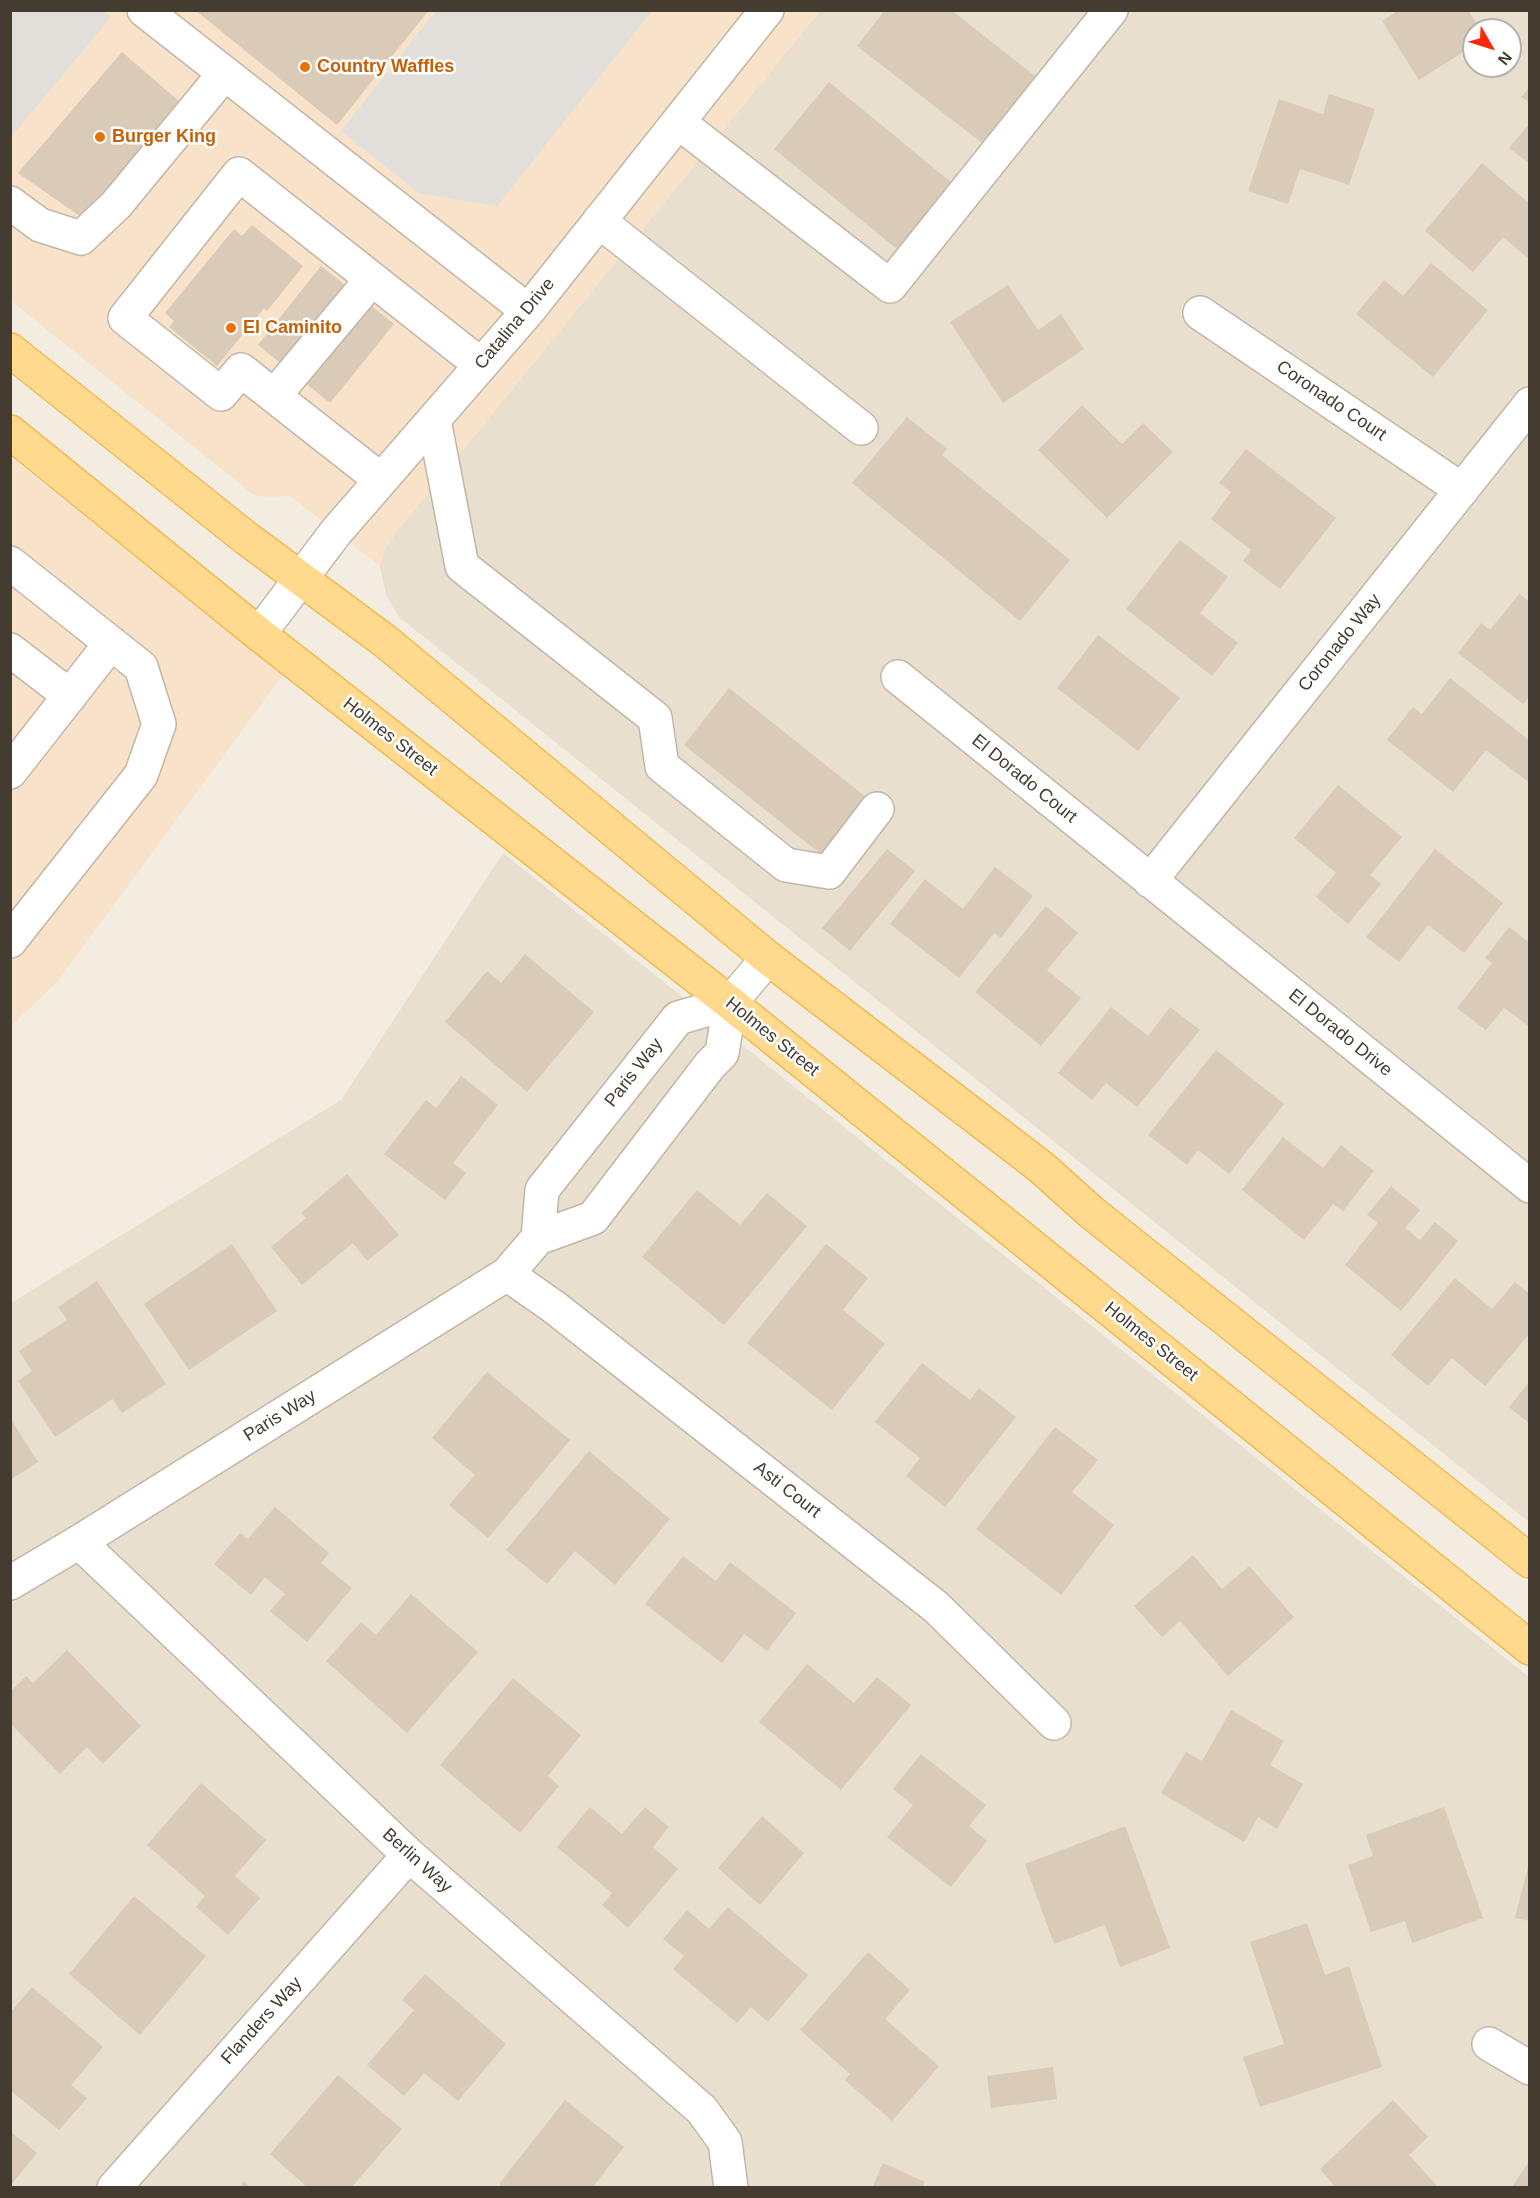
<!DOCTYPE html>
<style>
body{margin:0}
#map{position:relative;width:1540px;height:2198px;overflow:hidden;background:#f3ede1;font-family:Arial,sans-serif}
canvas{display:block}
.frame{position:absolute;inset:0;border:12px solid #453c31;pointer-events:none}
.north{position:absolute;left:1462px;top:18px;width:60px;height:60px;box-sizing:border-box;background:#fff;border:2px solid #b5b1ad;border-radius:50%;rotate:129deg;font-size:16px;font-weight:700;line-height:24px;text-align:center;color:#453c31}
.north::after{content:'';display:block;margin:auto;width:21px;height:27px;background:#ff260c;clip-path:polygon(50% 0,100% 100%,50% 72%,0 100%)}
</style>
<div id="map">
<canvas width="1540" height="2198"></canvas>
<div class="frame"></div>
<div class="north">N</div>
</div>
<script>
const c = document.querySelector('canvas').getContext('2d');
c.lineJoin = 'round';
function fill(path, color) { c.fillStyle = color; c.fill(path, 'evenodd'); }
const poly = rows => new Path2D(rows.map(r => 'M' + r).join(''));
function strokePath(path, color, width, dash) { c.strokeStyle = color; c.lineWidth = width; c.lineCap = dash ? 'butt' : 'round'; c.setLineDash(dash || []); c.stroke(path); }
function label(font, color, halo, rows, align = 'center') {
  c.font = font + ' Arial,sans-serif'; c.lineWidth = 5; c.setLineDash([]); c.textBaseline = 'middle'; c.strokeStyle = halo; c.fillStyle = color; for (const [text, x, y, turn = 0] of rows) {
    c.save(); c.translate(x, y); c.rotate((+turn || 0) * Math.PI / 180); c.textAlign = isNaN(turn) ? turn : align; if (halo) c.strokeText(text, 0, 0); c.fillText(text, 0, 0); c.restore();
  }
}
const residential = poly([
 [820,11,1529,11,1529,1522,399,617,386,595,380,566,384,551,397,531],
 [1474,30,1510,30,1510,66,1474,66],
 [503,853,1529,1677,1529,2187,11,2188,11,1303,341,1100]
]);
const commercial = poly([
 [10,11,820,11,397,531,384,551,380,566,290,496,269,497,254,495,11,301],
 [11,458,283,675,57,982,11,1026]
]);
const parking = poly([
 [11,10,104,11,111,17,11,137],
 [436,11,436,10,652,11,497,206,419,193,341,131]
]);
const building = poly([
 [195,10,429,10,337,125],
 [885,10,951,10,1035,76,982,143,857,46],
 [1399,10,1468,10,1480,30,1474,30,1474,45,1419,80,1382,21],
 [122,52,180,102,84,219,18,173],
 [829,82,952,183,897,249,774,149],
 [1530,87,1530,103,1521,97],
 [1329,94,1375,109,1349,185,1300,169,1288,204,1248,191,1279,99,1323,114],
 [1530,123,1530,164,1509,148],
 [1482,163,1530,204,1530,260,1503,237,1473,272,1425,231],
 [252,225,303,266,267,311,264,308,217,366,169,327,174,321,165,313,234,229,242,236],
 [1431,263,1488,310,1433,377,1356,314,1384,280,1403,296],
 [321,266,394,324,330,403,258,345],
 [1008,285,1038,330,1061,314,1084,349,1003,403,950,322],
 [1082,405,1122,444,1143,423,1173,452,1107,518,1038,450],
 [907,417,947,449,942,455,1070,560,1020,621,852,483],
 [1246,449,1336,518,1280,589,1243,561,1251,550,1211,519,1231,492,1219,483],
 [1180,540,1228,577,1200,613,1238,643,1212,676,1126,609],
 [1519,594,1530,602,1530,696,1523,704,1458,653,1481,623,1490,630],
 [1098,635,1180,698,1138,751,1057,688],
 [1450,678,1530,741,1530,783,1486,750,1453,792,1387,740,1413,707,1422,714],
 [729,688,867,798,822,855,684,745],
 [1338,785,1402,837,1370,875,1381,884,1348,924,1316,897,1336,873,1294,838],
 [887,849,915,871,850,951,822,928],
 [1435,849,1503,903,1464,953,1428,925,1399,962,1366,937],
 [995,867,1033,896,1001,938,994,933,959,978,890,924,925,879,963,909],
 [1046,906,1078,933,1047,970,1081,998,1041,1046,975,992],
 [1509,927,1530,943,1530,1027,1504,1008,1486,1030,1457,1008,1492,963,1485,958],
 [525,954,594,1012,527,1092,445,1022,487,971,501,983],
 [1111,1007,1148,1036,1170,1007,1200,1030,1137,1107,1106,1083,1092,1100,1058,1073],
 [1216,1050,1284,1104,1229,1174,1198,1150,1187,1165,1148,1135],
 [461,1076,498,1105,453,1163,466,1173,445,1200,384,1154,426,1100,436,1108],
 [1283,1137,1323,1168,1341,1145,1374,1171,1343,1211,1333,1204,1304,1240,1242,1190],
 [347,1174,399,1235,367,1261,353,1243,302,1285,271,1247,306,1218,301,1213],
 [1391,1186,1420,1210,1405,1228,1420,1240,1435,1222,1458,1241,1401,1311,1345,1265,1378,1223,1367,1215],
 [697,1190,740,1225,767,1193,807,1226,724,1325,642,1257],
 [232,1244,277,1311,189,1370,144,1304],
 [826,1244,868,1278,843,1310,885,1344,832,1410,747,1343],
 [1455,1278,1492,1309,1515,1282,1530,1294,1530,1333,1485,1386,1452,1358,1428,1386,1391,1355],
 [97,1281,166,1384,122,1413,113,1399,55,1437,18,1381,32,1371,19,1351,67,1320,58,1307],
 [922,1363,970,1400,979,1388,1016,1417,945,1507,906,1476,920,1458,875,1422],
 [487,1372,570,1440,488,1538,449,1505,475,1475,432,1438],
 [1530,1381,1530,1424,1509,1407],
 [10,1418,38,1462,10,1480],
 [1055,1427,1098,1460,1072,1492,1114,1525,1061,1595,976,1529],
 [589,1451,670,1519,615,1585,575,1551,547,1584,506,1550],
 [275,1507,329,1553,321,1563,352,1588,307,1642,270,1611,285,1594,265,1577,251,1595,214,1564,240,1533,248,1539],
 [1193,1555,1222,1589,1249,1566,1294,1617,1228,1676,1180,1621,1162,1637,1134,1606],
 [683,1556,716,1581,730,1562,796,1613,767,1651,744,1634,722,1663,645,1604],
 [411,1594,478,1652,407,1733,326,1661,361,1622,376,1635],
 [67,1650,141,1726,103,1764,87,1747,60,1774,10,1723,10,1692,26,1676,33,1683],
 [807,1664,854,1703,877,1677,911,1705,841,1790,759,1722],
 [513,1678,581,1735,548,1776,559,1786,520,1833,440,1765],
 [1231,1710,1284,1741,1270,1765,1303,1784,1277,1829,1258,1817,1244,1842,1161,1793,1186,1752,1202,1761],
 [921,1754,986,1805,969,1826,987,1841,951,1887,887,1837,913,1805,893,1789],
 [201,1783,266,1840,235,1876,260,1898,228,1935,196,1907,205,1896,147,1845],
 [590,1807,622,1834,645,1807,669,1827,653,1847,678,1869,628,1928,602,1905,612,1893,557,1847],
 [1444,1807,1483,1918,1412,1943,1405,1921,1371,1932,1348,1865,1373,1856,1366,1835],
 [762,1816,804,1853,760,1905,718,1868],
 [1125,1826,1170,1948,1120,1967,1105,1925,1054,1944,1025,1864],
 [1529,1863,1530,1863,1530,1921,1515,1918],
 [134,1896,206,1956,140,2035,69,1974],
 [728,1907,808,1975,768,2022,751,2007,737,2023,673,1969,684,1956,663,1939,687,1910,709,1929],
 [1307,1923,1325,1975,1349,1966,1382,2067,1260,2107,1243,2057,1284,2044,1250,1942],
 [868,1952,910,1990,885,2019,939,2066,892,2121,845,2080,850,2074,800,2030],
 [425,1974,506,2044,458,2101,424,2073,404,2096,367,2065,414,2010,402,2000],
 [32,1987,103,2047,71,2085,87,2098,59,2130,10,2090,10,2013],
 [1053,2067,1057,2099,991,2108,987,2076],
 [338,2075,402,2129,351,2188,308,2188,270,2154],
 [565,2100,624,2147,592,2188,503,2188,499,2184],
 [1393,2100,1428,2137,1409,2155,1439,2188,1336,2188,1320,2169],
 [10,2131,37,2153,10,2186],
 [883,2163,925,2182,922,2188,872,2188],
 [1528,2163,1530,2188,1511,2188],
 [244,2181,251,2188,239,2188]
]);
const minor = poly([
 [144,10,528,311],
 [678,122,890,286,1111,10],
 [10,203,40,225,81,238,116,205,224,74],
 [599,221,861,428],
 [1200,313,1462,490],
 [274,396,372,279],
 [434,420,462,566,655,718,662,766,786,865,829,872,877,809],
 [381,480,241,370,221,394,125,318,239,174,481,365],
 [10,563,141,667,159,724,141,775,10,941],
 [259,634,336,532,528,311,767,10],
 [10,650,70,696],
 [898,677,1530,1186],
 [10,772,111,643],
 [1150,881,1530,404],
 [538,1238,542,1190,678,1018,730,1003],
 [507,1274,554,1307,936,1607,1054,1723],
 [79,1542,409,1855,702,2110,725,2142,731,2188],
 [10,1583,79,1542,507,1274,538,1238,593,1218,710,1065,722,1053,730,1003,768,958],
 [1489,2044,1530,2068],
 [114,2188,409,1855]
]);
const major = poly([
 [10,350,246,538,385,641,768,958,1041,1167,1091,1212,1530,1561],
 [10,432,259,634,730,1003,1530,1648]
]);
const markers = [
 [305,67,6,"#e8710a"],
 [100,137,6,"#e8710a"],
 [231,328,6,"#e8710a"]
];
const foodNames = [
 ["Country Waffles",317,67],
 ["Burger King",112,137],
 ["El Caminito",243,328]
];
const streetNames = [
 ["Catalina Drive",515,324,-50],
 ["Coronado Court",1331,401,34],
 ["Coronado Way",1340,643,-51],
 ["Holmes Street",390,737,38],
 ["El Dorado Court",1024,779,39],
 ["El Dorado Drive",1340,1033,39],
 ["Holmes Street",772,1037,39],
 ["Paris Way",634,1073,-52],
 ["Holmes Street",1151,1342,39],
 ["Paris Way",280,1416,-32],
 ["Asti Court",787,1490,38],
 ["Berlin Way",417,1861,42],
 ["Flanders Way",262,2021,-48]
];
fill(residential, '#e8dfce');
fill(commercial, '#f8e2c9');
fill(parking, '#e2dfdb');
fill(building, '#d9cbb8');
strokePath(minor, '#c2b7a6', 36);
strokePath(major, '#f1ba51', 36);
strokePath(minor, '#fff', 33);
strokePath(major, '#ffda8e', 33);
for (const [x, y, r, color] of markers) { const dot = new Path2D(); dot.arc(x, y, r, 0, 2 * Math.PI); c.fillStyle = color; c.fill(dot); strokePath(dot, '#fff', 2); }
label('bold 18px', '#c56008', '#fff', foodNames, 'left');
label('18px', '#453c31', '#fff', streetNames);
</script>
